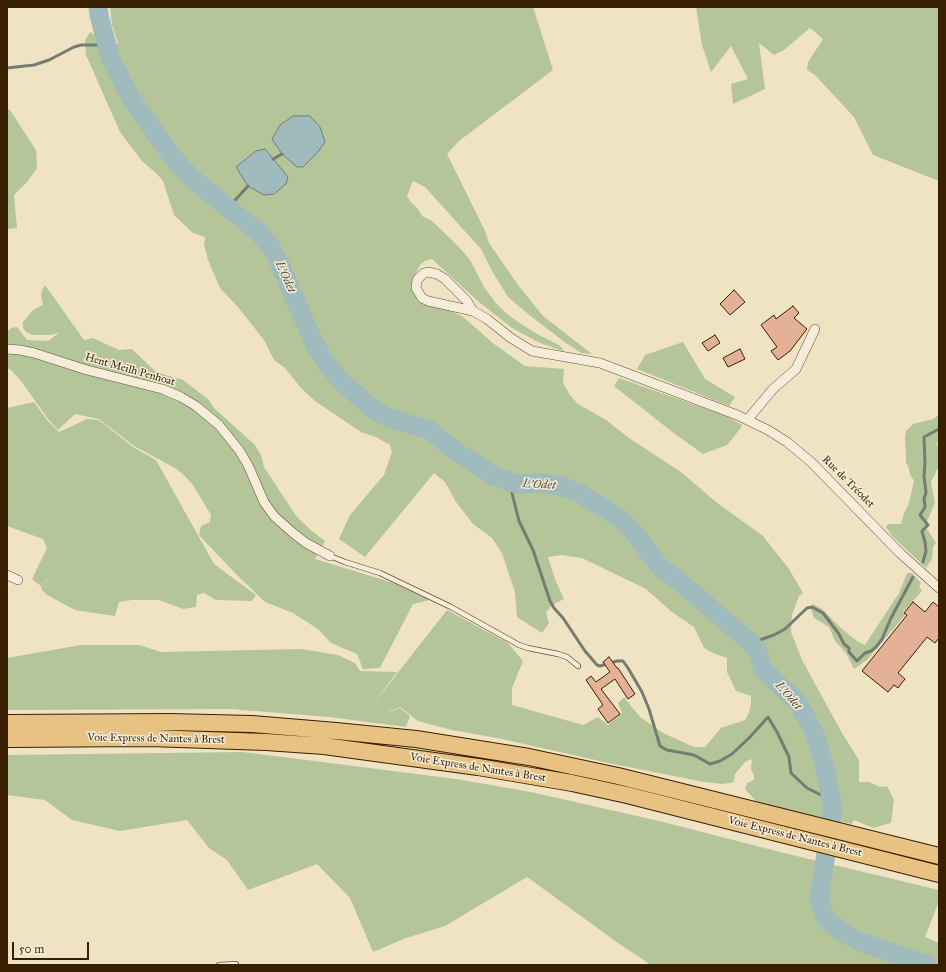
<!DOCTYPE html>
<meta charset="utf-8">
<style>
body{margin:0}
#map{position:relative;width:946px;height:972px;overflow:hidden;background:#f0e3c4;font-family:"IM FELL Great Primer",serif}
canvas{display:block}
.frame{position:absolute;inset:0;border:8px solid #371f00;pointer-events:none}
.scale{position:absolute;left:12px;top:942px;width:77px;height:18px;box-sizing:border-box;border:2px solid #371f00;border-top:0;padding-left:5px;font-size:12px;line-height:14px;white-space:nowrap;color:#371f00;-webkit-text-stroke:3px #f5edd9;paint-order:stroke}
</style>
<div id="map">
<canvas width="946" height="972"></canvas>
<div class="frame"></div>
<div class="scale">50 m</div>
</div>
<script>
const c = document.querySelector('canvas').getContext('2d');
c.lineJoin = 'round';
function fill(path, color) { c.fillStyle = color; c.fill(path, 'evenodd'); }
const poly = rows => new Path2D(rows.map(r => 'M' + r).join(''));
function strokePath(path, color, width, dash) { c.strokeStyle = color; c.lineWidth = width; c.lineCap = dash ? 'butt' : 'round'; c.setLineDash(dash || []); c.stroke(path); }
function label(font, color, halo, rows, align = 'center') {
  c.font = font + ' "IM FELL Great Primer",serif'; c.lineWidth = 3; c.setLineDash([]); c.textBaseline = 'middle'; c.strokeStyle = halo; c.fillStyle = color; for (const [text, x, y, turn = 0] of rows) {
    c.save(); c.translate(x, y); c.rotate((+turn || 0) * Math.PI / 180); c.textAlign = isNaN(turn) ? turn : align; if (halo) c.strokeText(text, 0, 0); c.fillText(text, 0, 0); c.restore();
  }
}
const green = poly([
 [110,7,533,7,553,70,459,141,447,154,485,231,489,243,518,285,543,316,592,354,581,353,563,341,532,317,508,297,492,271,481,249,425,187,413,181,407,196,410,201,418,209,422,216,432,221,458,246,470,260,484,287,495,302,506,313,518,322,537,334,559,345,563,349,563,351,540,343,512,328,479,302,432,259,425,261,420,265,413,279,419,298,430,306,445,309,462,316,494,344,525,366,564,369,563,383,570,395,578,404,606,420,629,438,681,472,716,502,763,536,789,569,803,593,799,596,792,615,791,632,802,660,842,733,859,760,859,782,869,782,880,787,887,786,894,800,891,823,873,828,854,820,852,824,773,807,756,801,745,789,747,783,754,780,754,775,751,769,752,759,745,762,735,774,734,782,723,784,704,782,613,764,502,739,452,730,418,721,400,707,383,714,400,708,410,716,406,727,329,717,230,709,7,710,7,658,81,645,139,645,161,652,301,649,338,655,355,663,360,671,397,672,371,707,447,610,508,643,523,661,512,688,512,705,583,725,598,717,608,725,622,713,618,703,624,697,640,717,663,733,694,747,705,747,721,728,745,720,749,713,751,704,751,696,736,691,727,672,727,658,713,653,704,648,694,627,672,612,646,589,582,558,561,555,548,557,555,579,564,599,554,604,546,612,549,623,542,633,517,617,515,592,502,553,492,538,473,524,456,502,445,482,434,473,365,557,339,539,350,515,384,475,392,452,390,445,376,437,361,432,315,401,301,388,285,368,274,360,264,340,238,307,220,288,208,260,204,244,205,237,193,233,174,215,163,181,157,174,142,161,120,132,86,55,85,40,90,32,113,47,118,43,112,25],
 [265,150,288,177,236,168,256,151],
 [696,7,939,7,939,181,873,155,854,117,815,75,807,70,808,62,823,39,810,28,784,50,774,55,759,43,765,89,733,104,731,84,748,79,731,46,711,72,702,45],
 [7,109,10,110,36,150,37,168,27,182,14,195,17,228,7,229],
 [45,285,84,340,93,338,119,350,132,349,156,372,183,380,209,400,214,408,255,445,261,455,264,467,297,517,312,531,325,541,315,559,397,584,430,600,413,604,380,668,363,669,357,654,331,643,318,629,293,613,265,602,234,572,199,535,201,526,210,522,211,515,193,485,184,475,175,468,134,446,99,419,75,414,58,430,48,419,21,381,11,370,7,368,7,332,11,328,17,327,27,340,48,341,59,333,50,335,33,335,26,332,23,328,23,322,33,310,43,305,41,296,42,290],
 [683,342,705,379,735,397,729,406,637,369,645,355],
 [619,378,726,416,742,425,740,429,727,445,703,454,675,434,614,386],
 [34,402,47,420,59,432,87,419,99,420,133,447,156,460,214,564,256,595,252,601,216,600,204,593,197,595,196,607,183,609,159,600,132,600,119,602,115,616,75,610,47,595,42,590,41,586,48,580,53,579,47,580,41,586,32,579,47,548,43,539,7,526,7,408],
 [939,415,939,442,936,443,939,447,939,466,931,482,935,503,925,526,936,543,933,547,932,559,926,568,892,536,886,527,888,524,901,524,904,513,908,506,912,490,914,481,910,474,908,466,906,463,906,452,905,439,906,431,913,424,933,419],
 [907,573,912,573,921,583,919,587,922,591,903,612,905,615,867,660,854,669,846,653,835,641,829,627,814,618,811,609,813,604,822,609,842,629,857,641,865,645,899,593],
 [243,752,456,779,531,792,659,821,784,853,939,890,939,901,925,937,939,943,939,965,651,965,618,943,527,877,445,926,406,938,373,952,350,898,317,864,248,890,227,860,209,848,187,820,120,831,72,820,45,800,7,795,7,755]
]);
const water = poly([
 [293,116,310,116,320,127,325,142,317,153,303,167,297,167,282,154,272,139,280,125,293,116],
 [265,149,288,177,286,184,274,194,264,195,248,186,236,167,256,151,265,149]
]);
const stream = poly([
 [7,68,34,65,49,60,74,47,81,45,106,45],
 [273,159,282,154],
 [228,208,248,186],
 [509,481,519,521,533,550,550,601,554,608,563,618,585,651,597,665,600,666,617,661,623,661,628,668,642,692,649,709,660,746,667,750,694,755,710,764,720,761,732,754,750,737,768,717,777,732,789,757,791,773,807,788,831,800],
 [923,562,926,551,925,542,922,531,928,525,920,515,925,507,924,498,926,493,924,476,925,463,924,437,939,429],
 [751,643,774,635,785,629,807,608,812,607,823,613,839,634,844,644,849,648,849,652,857,661,865,653,871,651,876,647,882,639,891,618,913,577]
]);
const river = poly([
 [98,7,99,15,110,57,132,100,174,159,195,181,257,231,269,244,279,262,314,343,326,363,342,382,374,410,389,418,429,430,460,454,494,476,517,484,542,483,561,486,579,493,612,513,623,521,634,532,660,567,679,581,751,643,758,652,763,669,799,704,815,734,825,769,833,808,819,899,823,913,830,923,847,935,858,941,927,965]
]);
const building = poly([
 [734,290,745,302,730,315,720,304,734,290],
 [793,306,799,313,794,318,807,329,790,351,778,360,771,351,777,347,761,325,774,315,776,319,793,306],
 [715,335,720,343,708,351,702,343,715,335],
 [740,349,745,359,728,367,723,358,740,349],
 [913,602,925,612,933,602,939,607,939,638,935,643,927,637,898,673,905,679,898,688,894,685,888,692,862,671,907,615,904,613,913,602],
 [609,657,617,668,618,668,635,694,628,699,615,679,601,689,620,714,608,723,598,709,603,705,586,680,591,676,596,682,610,672,603,662,609,657]
]);
const lane = poly([
 [330,556,345,562,380,573,451,607,519,645,528,648,558,654,567,657,578,666],
 [219,965,236,964]
]);
const street = poly([
 [473,311,467,301,445,279,437,274,428,272,424,273,417,280,416,288,422,298,428,301,473,311,487,319,511,338,532,351,600,363,737,415,768,430,787,442,811,462,901,554,939,588],
 [7,349,20,350,34,353,87,370,162,389,181,397,196,406,219,425,239,450,248,465,264,502,274,516,293,533,306,543,330,556],
 [748,419,773,389,796,369,815,329],
 [7,575,18,580]
]);
const highway = poly([
 [7,723,170,722,252,724,336,731,416,739,529,757,618,776,939,856],
 [7,739,149,738,266,742,324,746,478,767,572,783,627,795,939,874]
]);
const streetNames = [
 ["Hent Meilh Penhoat",130,370,16],
 ["Rue de Tréodet",848,482,45],
 ["Voie Express de Nantes à Brest",156,739,1],
 ["Voie Express de Nantes à Brest",478,768,9],
 ["Voie Express de Nantes à Brest",795,837,14]
];
const waterNames = [
 ["L'Odet",285,277,66],
 ["L'Odet",539,485,3],
 ["L'Odet",788,696,49]
];
fill(green, '#b3c599');
fill(water, '#9fbbbe');
strokePath(water, '#757d72', 1);
strokePath(stream, '#757d72', 3);
strokePath(river, '#9fbbbe', 19);
fill(building, '#e4b196');
strokePath(building, '#371f00', 1);
strokePath(lane, '#655031', 6);
strokePath(street, '#655031', 10);
strokePath(highway, '#371f00', 18);
strokePath(lane, '#f5edd9', 4.5);
strokePath(street, '#f5edd9', 9);
strokePath(highway, '#e8c282', 16);
label('11px', '#371f00', '#f5edd9', streetNames);
label('italic 12px', '#564e39', '#f5edd9', waterNames);
</script>
